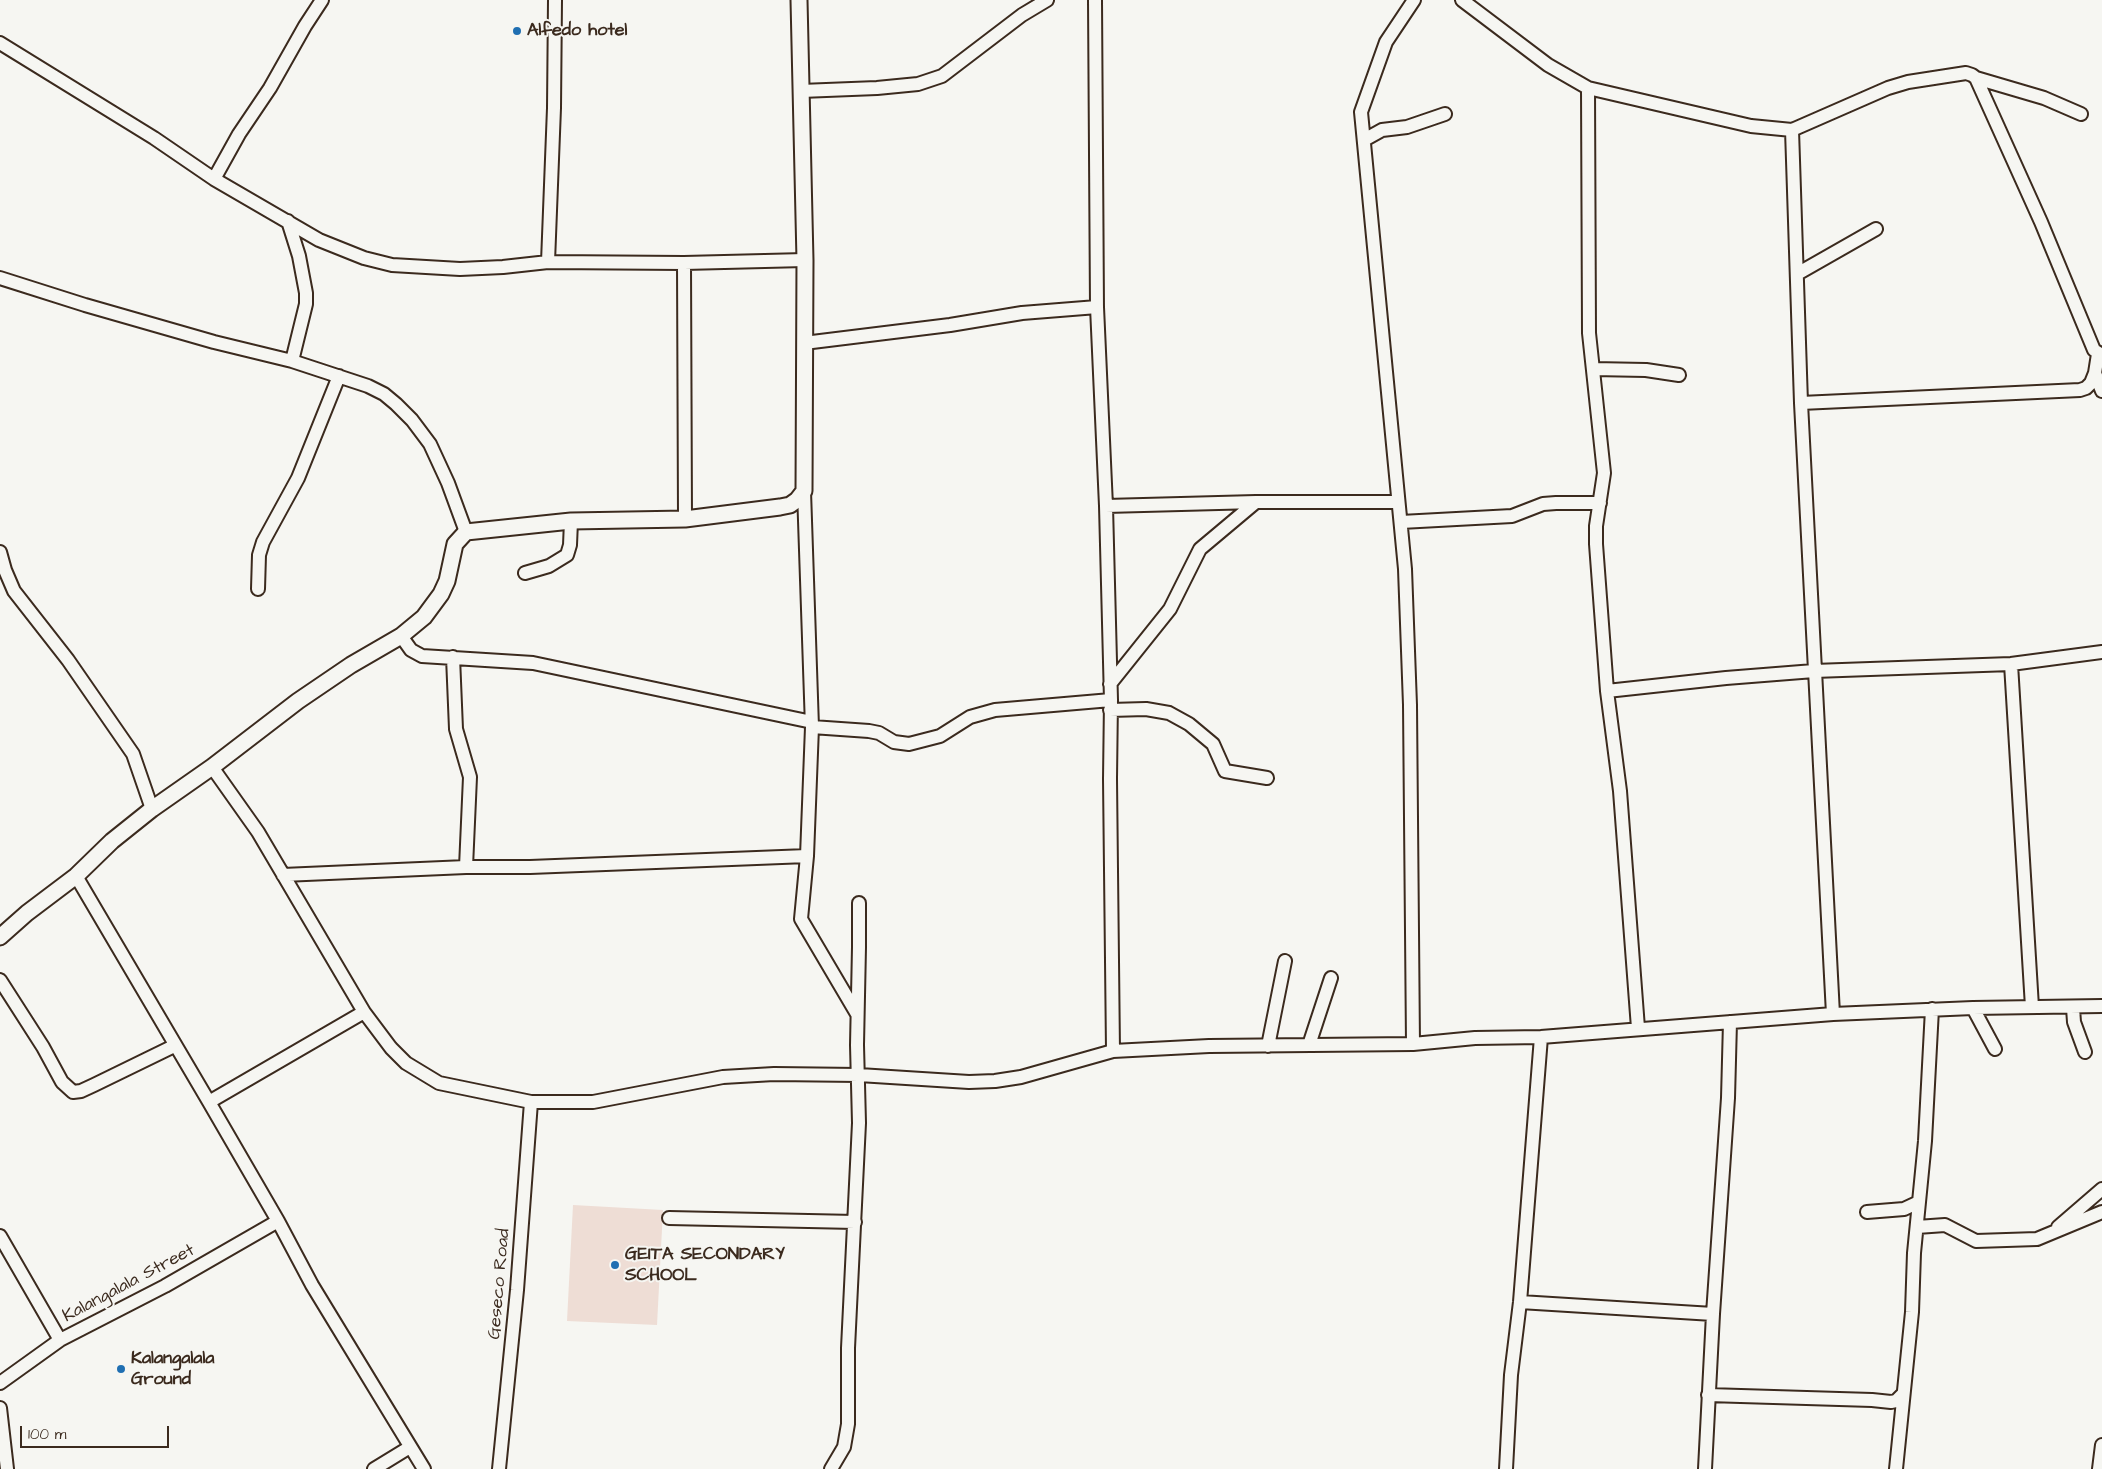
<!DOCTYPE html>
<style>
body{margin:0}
#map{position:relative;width:2102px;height:1469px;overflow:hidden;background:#f6f6f2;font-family:"Architects Daughter",sans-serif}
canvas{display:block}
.scale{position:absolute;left:20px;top:1426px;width:149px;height:22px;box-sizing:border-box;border:2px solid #3b2a1e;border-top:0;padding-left:6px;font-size:15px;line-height:18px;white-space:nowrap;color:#3b2a1e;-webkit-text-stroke:4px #f6f6f2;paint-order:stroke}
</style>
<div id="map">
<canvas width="2102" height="1469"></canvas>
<div class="scale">100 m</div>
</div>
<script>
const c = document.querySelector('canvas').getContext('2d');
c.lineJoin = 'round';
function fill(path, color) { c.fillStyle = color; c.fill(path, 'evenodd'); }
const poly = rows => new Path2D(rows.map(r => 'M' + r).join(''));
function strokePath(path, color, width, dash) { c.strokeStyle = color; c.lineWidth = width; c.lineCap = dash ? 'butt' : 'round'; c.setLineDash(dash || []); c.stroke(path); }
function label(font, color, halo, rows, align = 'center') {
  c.font = font + ' "Architects Daughter",sans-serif'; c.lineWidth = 4; c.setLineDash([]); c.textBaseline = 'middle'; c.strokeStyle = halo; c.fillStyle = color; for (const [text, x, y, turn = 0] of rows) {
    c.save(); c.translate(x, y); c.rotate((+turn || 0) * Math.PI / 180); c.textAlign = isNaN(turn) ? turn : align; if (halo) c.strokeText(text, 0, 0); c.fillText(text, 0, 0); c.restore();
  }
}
const built = poly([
 [573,1205,663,1210,657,1325,567,1321]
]);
const minor = poly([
 [1095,0,1097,307,1106,506,1111,700,1110,779,1113,1051],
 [1462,0,1548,65,1588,88,1751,126,1792,130,1888,88,1908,82,1966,73,1972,75,1976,78,2041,222,2094,350,2102,355],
 [0,43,154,138,214,179,319,240,364,258,392,265,460,269,503,267,548,262,684,263,805,260],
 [1976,78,2044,98,2081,114],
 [1588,88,1589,333,1604,473,1596,526,1596,544,1607,691,1620,791,1638,1028],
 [801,91,877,88,918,84,942,76,1022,15,1047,0],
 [1792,130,1801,403,1833,1014],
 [1364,140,1382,130,1407,127,1445,114],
 [214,179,239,134,270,88,305,26,322,0],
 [288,221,299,256,306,293,306,304,292,361],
 [548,262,554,108,555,0],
 [684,263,685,519],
 [1797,274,1876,229],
 [0,278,85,305,214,342,292,361,368,386,384,394,396,404,412,420,430,444,448,483,466,532],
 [804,343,950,325,1022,313,1097,307],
 [1593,369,1646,370,1679,375],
 [2095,373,2102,391],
 [1801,403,2080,390,2086,388,2091,383,2095,373,2098,354],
 [804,491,812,727,807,856,801,919,857,1014],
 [1106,506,1256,502,1398,502],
 [1401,522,1512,516,1543,504,1556,503,1600,503],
 [0,552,5,570,14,591,68,660,133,754,152,809],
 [525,573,549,566,567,555,570,545,571,521],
 [258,589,259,555,263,542,298,478,339,376],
 [401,636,411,650,422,656,533,663,812,722],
 [453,657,456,729,470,777,466,867],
 [2011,664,2032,1007],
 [1110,684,1170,609,1200,549,1256,502],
 [1607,691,1726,678,1814,671,2011,664,2102,652],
 [1110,710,1146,709,1169,713,1189,724,1213,744,1225,771,1267,778],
 [812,727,869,731,879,733,894,742,909,744,940,736,970,717,995,710,1111,700],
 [212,767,258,832,364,1012,391,1048,406,1063,439,1083,531,1102,593,1102,723,1077,774,1074,859,1075,969,1082,995,1081,1021,1077,1113,1051,1209,1046,1413,1044,1475,1038,1541,1037,1833,1014,1973,1008,2102,1006],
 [283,875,466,867,530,867,807,856],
 [76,876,209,1102,278,1221,312,1285,424,1469],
 [0,980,43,1047,62,1082,73,1092,81,1091,94,1085,174,1046],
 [1973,1008,1995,1049],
 [2073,1008,2074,1022,2085,1052],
 [1413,1044,1410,705,1405,569,1361,112,1386,42,1414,0],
 [1309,1045,1331,978],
 [1268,1046,1285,961],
 [209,1102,364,1012],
 [1867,1212,1904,1209,1919,1202],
 [669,1218,855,1222],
 [1917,1227,1945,1225,1976,1241,2037,1239,2102,1212],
 [2058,1227,2102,1189],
 [0,1236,60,1340],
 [1520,1302,1713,1314],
 [0,1383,60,1340,165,1286,278,1221],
 [1708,1395,1872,1400,1891,1402,1896,1401,1903,1394],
 [0,1408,7,1469],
 [374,1469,410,1447],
 [499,1469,517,1290,531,1102],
 [831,1469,844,1447,848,1424,848,1348,859,1123,857,1045,859,947,859,903],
 [1506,1469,1511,1375,1520,1302,1541,1037],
 [1705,1469,1713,1314,1728,1098,1730,1022],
 [1896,1469,1912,1312,1914,1253,1925,1141,1932,1009],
 [2099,1469,2102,1445]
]);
const tertiary = poly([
 [0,937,27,913,76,876,112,841,152,809,212,767,298,701,351,665,401,636,424,617,441,594,447,581,455,544,466,532,571,521,685,519,780,507,790,505,797,500,804,491,805,260,799,0]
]);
const markers = [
 [517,31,5,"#1f6fb2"],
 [615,1265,5,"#1f6fb2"],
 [121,1369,5,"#1f6fb2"]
];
const poiNames = [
 ["Alfedo hotel",527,31],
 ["GEITA SECONDARY",625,1255],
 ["SCHOOL",625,1276],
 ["Kalangalala",131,1359],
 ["Ground",131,1380]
];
const streetNames = [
 ["Kalangalala Street",129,1284,-28],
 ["Geseco Road",500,1284,-85]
];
fill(built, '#eeddd5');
strokePath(minor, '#3b2a1e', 16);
strokePath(tertiary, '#3b2a1e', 19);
strokePath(minor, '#f6f6f2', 12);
strokePath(tertiary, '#f6f6f2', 15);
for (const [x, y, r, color] of markers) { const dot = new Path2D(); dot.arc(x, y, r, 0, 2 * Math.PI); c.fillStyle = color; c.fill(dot); strokePath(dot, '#f6f6f2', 2); }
label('bold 18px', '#3b2a1e', '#f6f6f2', poiNames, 'left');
label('18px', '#3b2a1e', '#f6f6f2', streetNames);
</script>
